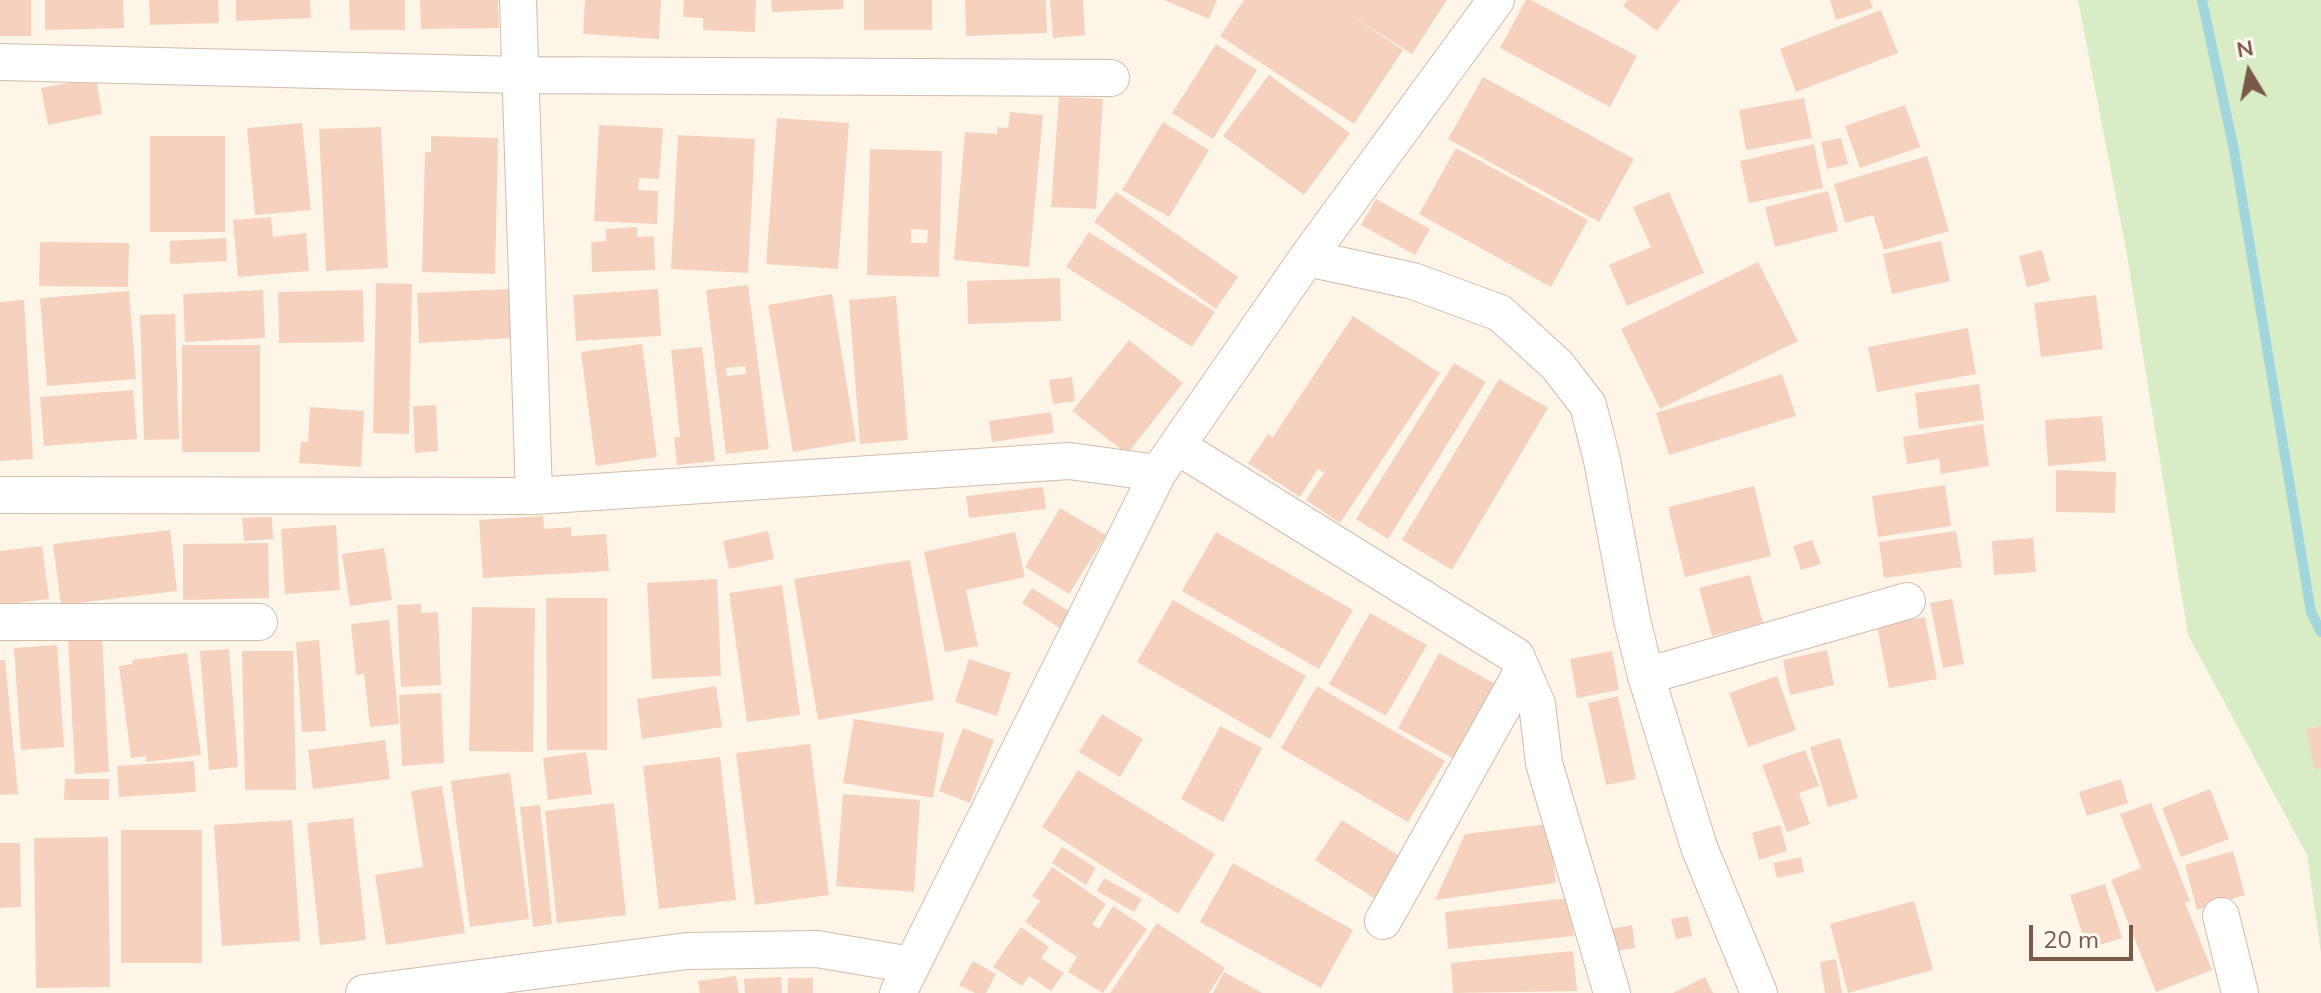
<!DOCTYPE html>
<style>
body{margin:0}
#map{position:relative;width:2321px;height:993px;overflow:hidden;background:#fef5e9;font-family:Mulish,sans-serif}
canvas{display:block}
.north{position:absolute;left:2209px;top:32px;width:80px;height:80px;-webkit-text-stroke:6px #fff9f1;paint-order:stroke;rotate:350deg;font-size:22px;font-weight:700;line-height:32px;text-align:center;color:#7b594a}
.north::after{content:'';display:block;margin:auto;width:28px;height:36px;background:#7b594a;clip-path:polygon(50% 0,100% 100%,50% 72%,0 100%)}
.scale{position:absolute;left:2029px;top:925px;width:104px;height:36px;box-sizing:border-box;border:4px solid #7b594a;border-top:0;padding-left:10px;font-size:24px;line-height:28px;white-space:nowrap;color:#7b594a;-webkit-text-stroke:6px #fff9f1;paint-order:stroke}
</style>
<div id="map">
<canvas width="2321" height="993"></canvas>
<div class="north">N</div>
<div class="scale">20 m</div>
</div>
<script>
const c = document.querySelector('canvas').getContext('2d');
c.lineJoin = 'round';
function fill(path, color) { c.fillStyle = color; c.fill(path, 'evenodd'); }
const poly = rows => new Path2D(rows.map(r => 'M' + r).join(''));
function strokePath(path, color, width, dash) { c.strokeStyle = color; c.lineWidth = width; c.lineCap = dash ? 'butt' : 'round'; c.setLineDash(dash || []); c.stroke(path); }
const green = poly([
 [2078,0,2321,0,2321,953,2307,855,2188,635,2126,249]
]);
const stream = poly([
 [2202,0,2234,150,2311,612,2321,632]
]);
const building = poly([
 [0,0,31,0,31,36,0,36],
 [45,0,123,0,124,28,45,30],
 [149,0,218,0,219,23,150,25],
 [236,0,310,0,311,18,236,21],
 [349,0,405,0,405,30,350,30],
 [420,0,498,0,499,28,421,29],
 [585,0,661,0,659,39,583,34],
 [684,0,756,0,755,32,703,30,703,18,683,17],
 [771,0,843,0,843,9,772,12],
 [864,0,932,0,932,30,864,30],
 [965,0,1046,0,1047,33,966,36],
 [1050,0,1083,0,1085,35,1053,38],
 [1164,0,1217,0,1209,19],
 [1244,0,1447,0,1412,54,1346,12,1403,50,1354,124,1220,36],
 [1526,0,1531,0,1637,56,1610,107,1500,48],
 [1628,0,1680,0,1657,31,1623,6],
 [1830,0,1870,0,1873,8,1836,20],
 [1881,10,1898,53,1796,92,1780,49],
 [1216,44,1257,70,1213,139,1172,113],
 [1269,75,1350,133,1304,195,1223,136],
 [1483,77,1634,159,1599,222,1448,139],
 [96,78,102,114,48,125,41,88],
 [1059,97,1103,99,1096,209,1051,207],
 [1804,98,1812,138,1746,150,1739,110],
 [1905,105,1920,147,1860,168,1845,126],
 [1010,112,1043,115,1029,267,954,260,965,132,997,134,997,127,1008,128],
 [777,118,849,123,838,269,766,264],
 [1163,122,1209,150,1169,217,1122,190],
 [302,123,311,210,255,215,247,128],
 [599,125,663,128,659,179,639,178,638,190,658,191,657,224,594,221],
 [381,127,388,268,326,271,319,129],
 [678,135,755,139,748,273,671,269],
 [150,136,225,136,225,232,150,232],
 [431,136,498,138,495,274,422,272,425,152,431,152],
 [1841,138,1848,164,1827,169,1821,142],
 [1814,144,1823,188,1749,203,1740,161],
 [1456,148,1588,220,1551,287,1419,214],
 [870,149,942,151,939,277,867,275],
 [911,229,928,230,927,243,911,243],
 [1927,156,1949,231,1884,250,1873,215,1845,223,1834,184],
 [1828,191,1838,231,1775,247,1765,207],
 [1116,192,1238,277,1216,309,1094,222],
 [1669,192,1704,273,1627,306,1609,265,1651,247,1633,207],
 [1376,199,1430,229,1415,255,1361,225],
 [271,217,273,237,306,233,309,271,238,277,233,220],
 [637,227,637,237,654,236,655,270,592,272,591,242,606,241,606,229],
 [1089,232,1215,312,1192,347,1066,267],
 [226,238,227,261,170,264,170,241],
 [1941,241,1950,281,1892,294,1883,254],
 [40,242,129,243,128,287,39,286],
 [2042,250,2050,281,2027,287,2019,256],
 [1758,262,1798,341,1660,409,1621,329],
 [1060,278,1061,321,968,324,967,281],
 [376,283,412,284,409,434,373,433],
 [748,285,769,449,726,454,706,290],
 [745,366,746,374,727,376,726,368],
 [510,289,513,338,419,343,417,293],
 [658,289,661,336,576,341,573,295],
 [263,290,265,338,185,342,183,294],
 [363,290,364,342,279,343,278,292],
 [129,291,136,379,47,386,40,298],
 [832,294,856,441,793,452,768,305],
 [2096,295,2103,349,2041,357,2034,303],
 [896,296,908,440,860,444,849,300],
 [24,300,33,459,0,461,0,302],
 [175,314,179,439,144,440,140,315],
 [1353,316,1440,373,1340,523,1306,500,1324,473,1318,469,1300,497,1248,463,1268,434,1273,437],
 [1968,328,1976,374,1877,392,1868,347],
 [1129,340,1183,383,1127,454,1072,411],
 [642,344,657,457,596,466,581,352],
 [182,345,260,345,260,452,182,452],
 [702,347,715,461,677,465,674,437,680,437,671,350],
 [1454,363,1486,382,1388,539,1356,519],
 [1782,374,1796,416,1669,455,1656,413],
 [1072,377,1075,401,1053,404,1049,380],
 [1499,379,1548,408,1452,570,1402,540],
 [1979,384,1984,420,1919,429,1915,393],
 [133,390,137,439,44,446,40,397],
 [436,405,438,451,415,453,413,406],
 [310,407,364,411,361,467,299,463,301,442,308,442],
 [1051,412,1054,433,992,442,989,421],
 [2102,416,2106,461,2048,466,2045,420],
 [1983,424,1989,466,1941,474,1939,459,1907,464,1903,437],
 [2056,470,2116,472,2115,513,2056,512],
 [1945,485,1951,526,1878,537,1872,496],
 [1754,486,1771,556,1685,577,1668,507],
 [1043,487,1046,509,969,518,966,496],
 [1060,508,1106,535,1069,594,1025,567],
 [543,516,544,529,571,527,571,536,606,534,609,571,483,578,479,520],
 [272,517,273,539,244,541,242,518],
 [336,525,340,590,285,594,281,529],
 [170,530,177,591,61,605,53,544],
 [768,531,774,559,729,569,723,541],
 [1956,531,1962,567,1884,578,1879,542],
 [1015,532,1025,577,966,590,978,646,945,652,924,552],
 [1216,532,1353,610,1319,669,1182,591],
 [2033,538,2036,572,1994,575,1992,541],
 [1812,540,1821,564,1801,570,1793,546],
 [268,543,269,598,183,600,183,544],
 [42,546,49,599,0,605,0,551],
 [384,548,392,600,350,606,342,554],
 [910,560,934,700,818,720,794,579],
 [1750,575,1763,623,1712,636,1699,588],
 [717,579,721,676,652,679,647,583],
 [782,585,800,715,747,722,729,593],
 [1032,588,1072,613,1061,629,1022,603],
 [546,598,607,598,607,750,547,750],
 [1952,599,1964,664,1943,668,1930,603],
 [1173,600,1306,676,1270,739,1137,662],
 [421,604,421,613,438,612,441,685,401,687,397,605],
 [472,607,535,608,533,752,469,751],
 [1370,613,1427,645,1386,716,1329,684],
 [1925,617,1937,679,1889,688,1877,626],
 [389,620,399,724,370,727,364,674,356,675,351,624],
 [102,637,109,772,75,774,68,639],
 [319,640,326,731,302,732,296,642],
 [57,645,64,747,21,750,14,648],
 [229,649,238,767,209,770,200,651],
 [1827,650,1834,685,1790,695,1783,660],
 [242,651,293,651,296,790,245,790],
 [1612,651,1619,690,1577,698,1570,659],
 [187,653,201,755,146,762,146,756,131,758,119,666,133,664,132,660],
 [1439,653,1499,686,1458,761,1398,728],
 [969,659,1011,673,997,716,955,702],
 [0,660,5,660,18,794,0,795],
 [1777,676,1796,730,1748,747,1729,693],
 [716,686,722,727,642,739,637,699],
 [1317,686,1445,761,1408,822,1281,748],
 [441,693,444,763,402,766,399,695],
 [1618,696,1636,779,1606,785,1588,703],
 [1102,714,1143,739,1120,777,1079,752],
 [854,719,944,733,933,798,843,783],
 [1220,726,1262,748,1223,822,1181,799],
 [2321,726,2321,768,2315,770,2306,730],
 [963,728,994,740,970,803,939,791],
 [1840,738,1858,798,1828,807,1810,747],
 [385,740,390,779,313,789,308,750],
 [810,744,829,895,755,905,736,753],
 [1805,750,1819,786,1799,793,1810,824,1787,832,1762,765],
 [586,752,592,794,548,800,543,758],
 [720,757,736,900,659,909,643,766],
 [194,761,196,792,119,797,117,766],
 [1078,770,1215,854,1178,914,1042,827],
 [510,773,529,919,470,927,451,781],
 [65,779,109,779,109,800,64,800],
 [2121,779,2128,803,2087,816,2079,792],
 [442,786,465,933,386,945,375,875,423,867,411,791],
 [2210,789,2229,839,2181,857,2162,808],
 [843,794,920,800,914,892,836,886],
 [614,803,626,915,557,923,545,811],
 [2151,803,2190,901,2185,903,2212,970,2156,992,2111,880,2141,868,2120,814],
 [540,805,552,924,533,927,520,807],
 [353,818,366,940,320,945,307,823],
 [292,820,300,941,222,946,214,825],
 [1342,820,1401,857,1374,898,1315,860],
 [1549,824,1556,883,1435,900,1465,834],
 [1780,825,1787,851,1759,860,1752,833],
 [121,830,202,830,202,963,121,963],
 [108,837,110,987,36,988,34,838],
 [0,843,20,843,21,907,0,908],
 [1062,847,1096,868,1086,885,1052,863],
 [2233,851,2245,895,2197,910,2185,865],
 [1801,857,1804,872,1777,878,1773,863],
 [1233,863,1353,930,1321,988,1200,922],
 [1052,867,1106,904,1092,924,1099,929,1113,906,1147,929,1103,993,1068,972,1077,957,1025,922,1040,901,1032,896],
 [1104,878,1142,899,1134,912,1097,891],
 [2105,884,2122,938,2087,949,2070,895],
 [1569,898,1574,936,1448,949,1445,912],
 [1914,901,1933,970,1848,993,1830,924],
 [1688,916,1692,936,1676,939,1671,919],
 [1157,923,1225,968,1209,993,1110,993],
 [1632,925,1635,948,1614,951,1611,929],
 [1021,927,1049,947,1041,958,1064,973,1051,991,1029,976,1022,986,993,967],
 [1573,951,1577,991,1453,993,1451,963],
 [1836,959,1842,993,1825,993,1820,962],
 [973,961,996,974,986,993,975,993,959,985],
 [1224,972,1262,993,1213,993],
 [736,976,739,993,700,993,698,981],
 [781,977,782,993,745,993,744,979],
 [1705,977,1713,993,1673,993],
 [788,978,813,978,813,993,788,993]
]);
const street = poly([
 [518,0,534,496],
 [0,62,518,75,1111,78],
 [1307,258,1413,281,1500,313,1557,365,1588,405,1602,460,1632,620,1646,676,1699,847,1759,993],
 [1177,446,1516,656,1537,704,1544,763,1612,993],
 [0,495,534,496,1069,461,1158,473],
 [0,622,259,622],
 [1646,676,1907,601],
 [2221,916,2240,993],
 [1383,921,1522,672],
 [364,993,687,951,817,949,911,965],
 [898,993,1158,473,1307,258,1496,0]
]);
fill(green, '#d8edc5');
strokePath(stream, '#a0d6dc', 10);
fill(building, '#f5d1be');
strokePath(street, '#d2bbad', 38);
strokePath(street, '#fff', 36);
</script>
